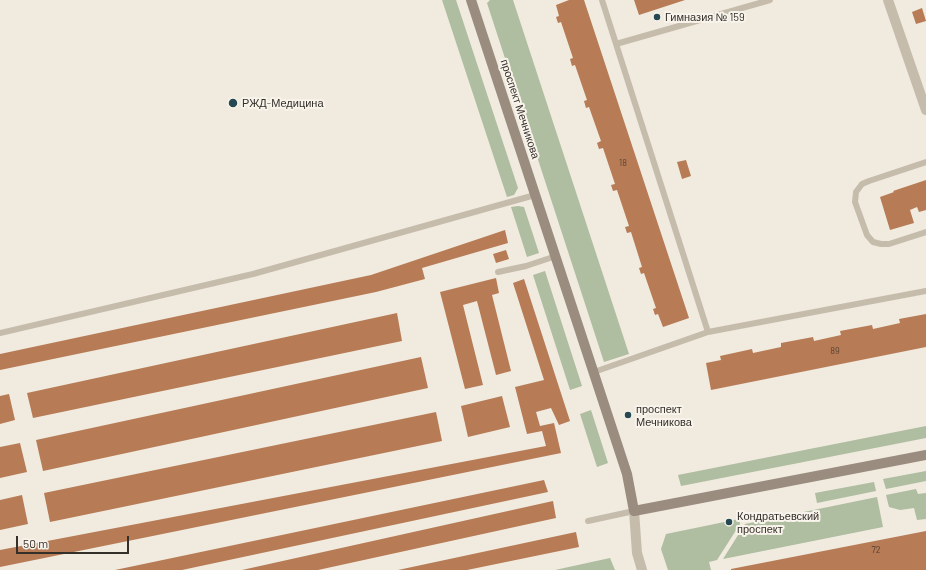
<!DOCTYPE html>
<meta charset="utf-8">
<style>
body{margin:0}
#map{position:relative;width:926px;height:570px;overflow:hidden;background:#f0eadf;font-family:Barlow,sans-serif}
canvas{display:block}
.scale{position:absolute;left:16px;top:536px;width:113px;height:18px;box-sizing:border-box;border:2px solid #352f2a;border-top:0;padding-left:5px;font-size:12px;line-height:14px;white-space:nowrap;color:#352f2a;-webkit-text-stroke:3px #f8f4eb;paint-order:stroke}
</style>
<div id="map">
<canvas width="926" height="570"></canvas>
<div class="scale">50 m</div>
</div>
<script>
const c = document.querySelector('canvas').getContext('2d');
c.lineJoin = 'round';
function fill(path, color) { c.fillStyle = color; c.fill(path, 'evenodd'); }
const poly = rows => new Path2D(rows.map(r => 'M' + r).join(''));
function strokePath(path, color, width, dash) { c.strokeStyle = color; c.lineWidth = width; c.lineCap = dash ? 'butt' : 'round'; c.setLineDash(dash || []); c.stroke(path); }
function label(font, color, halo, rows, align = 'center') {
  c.font = font + ' Barlow,sans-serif'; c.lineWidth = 4; c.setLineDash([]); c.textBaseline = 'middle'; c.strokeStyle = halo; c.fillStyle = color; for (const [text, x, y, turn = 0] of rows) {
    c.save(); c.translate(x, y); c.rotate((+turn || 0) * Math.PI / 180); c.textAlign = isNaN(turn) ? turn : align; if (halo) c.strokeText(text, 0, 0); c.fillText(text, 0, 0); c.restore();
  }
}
const green = poly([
 [442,0,456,0,518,188,514,195,507,197],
 [490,0,513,0,629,354,604,362,487,3],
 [518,206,524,207,539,253,527,257,511,207],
 [545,271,582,386,570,390,533,275],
 [591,410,608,463,597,467,580,414],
 [926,426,926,438,681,486,678,475],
 [926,471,926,481,886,489,883,479],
 [874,482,876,491,817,503,815,493],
 [916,489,918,494,926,493,926,519,917,520,914,508,900,510,889,507,886,495],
 [877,497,883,527,723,559,745,524],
 [739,519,740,524,717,560,709,562,711,570,668,570,661,549,666,534],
 [610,558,615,570,555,570]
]);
const building = poly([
 [569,0,584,0,689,318,663,327,658,314,655,315,653,309,656,308,644,273,641,274,639,268,642,267,631,232,627,233,625,227,629,226,617,190,613,191,611,185,615,184,603,148,599,149,597,143,601,141,589,107,586,108,584,101,587,100,575,65,572,66,570,59,573,58,561,22,558,23,556,17,559,16,556,5],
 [634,0,685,0,639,15],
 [922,8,926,21,916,24,912,12],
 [686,160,691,176,682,179,677,162],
 [926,180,926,210,919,212,917,207,910,210,914,223,890,230,880,197,894,192,893,191],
 [505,230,508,243,422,268,425,279,376,292,0,370,0,354,371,275],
 [506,250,509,259,496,263,493,254],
 [496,278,499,293,492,295,511,371,496,375,477,301,463,305,483,385,465,389,440,292],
 [524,279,570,421,559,425,551,408,536,412,540,426,554,423,561,453,0,567,0,550,546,446,542,431,527,434,515,387,544,380,513,283],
 [397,313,402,341,33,418,27,393],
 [926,314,926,347,711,390,706,363,721,360,720,356,752,349,753,353,781,347,781,343,813,337,814,341,841,335,840,331,872,325,873,329,900,323,899,319],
 [421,357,428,388,43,471,36,440],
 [9,394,15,420,0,424,0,396],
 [502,396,510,427,468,437,461,406],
 [436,412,442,441,50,522,44,493],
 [20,443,27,472,0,478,0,447],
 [544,480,548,492,182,570,115,570],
 [22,495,28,524,0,530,0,500],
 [553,501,556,518,318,570,242,570],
 [926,531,926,570,731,570,731,569],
 [576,532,579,547,467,570,398,570]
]);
const lane = poly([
 [616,44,770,0],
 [926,162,869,181,862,184,856,192,855,202,867,235,873,242,881,244,889,244,926,232],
 [498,272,526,266,556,256],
 [708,332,926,291],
 [0,333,253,274,535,195],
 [594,372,708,332,602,0],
 [588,521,634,511]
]);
const street = poly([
 [888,0,926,110],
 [634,511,637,553,642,570]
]);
const secondary = poly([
 [471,0,627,474,634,511,926,455]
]);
const markers = [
 [657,17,4,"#254852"],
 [233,103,5,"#254852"],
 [628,415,4,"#254852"],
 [729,522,4,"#254852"]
];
const numberNames = [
 ["18",623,163],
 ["89",835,351],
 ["72",876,550]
];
const poiNames = [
 ["Гимназия № 159",665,17],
 ["РЖД-Медицина",242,103],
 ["проспект",636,409],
 ["Мечникова",636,422],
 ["Кондратьевский",737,516],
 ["проспект",737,529]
];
const streetNames = [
 ["проспект Мечникова",520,109,72]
];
fill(green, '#afbda0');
fill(building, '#b77b55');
strokePath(lane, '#c6bcac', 6);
strokePath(street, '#c6bcac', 10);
strokePath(secondary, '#9a8c7e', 10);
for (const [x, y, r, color] of markers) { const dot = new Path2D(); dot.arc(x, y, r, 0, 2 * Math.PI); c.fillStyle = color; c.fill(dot); strokePath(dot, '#f8f4eb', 1.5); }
label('9px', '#564235', null, numberNames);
label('11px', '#352f2a', '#f8f4eb', poiNames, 'left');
label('11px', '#352f2a', '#f8f4eb', streetNames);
</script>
